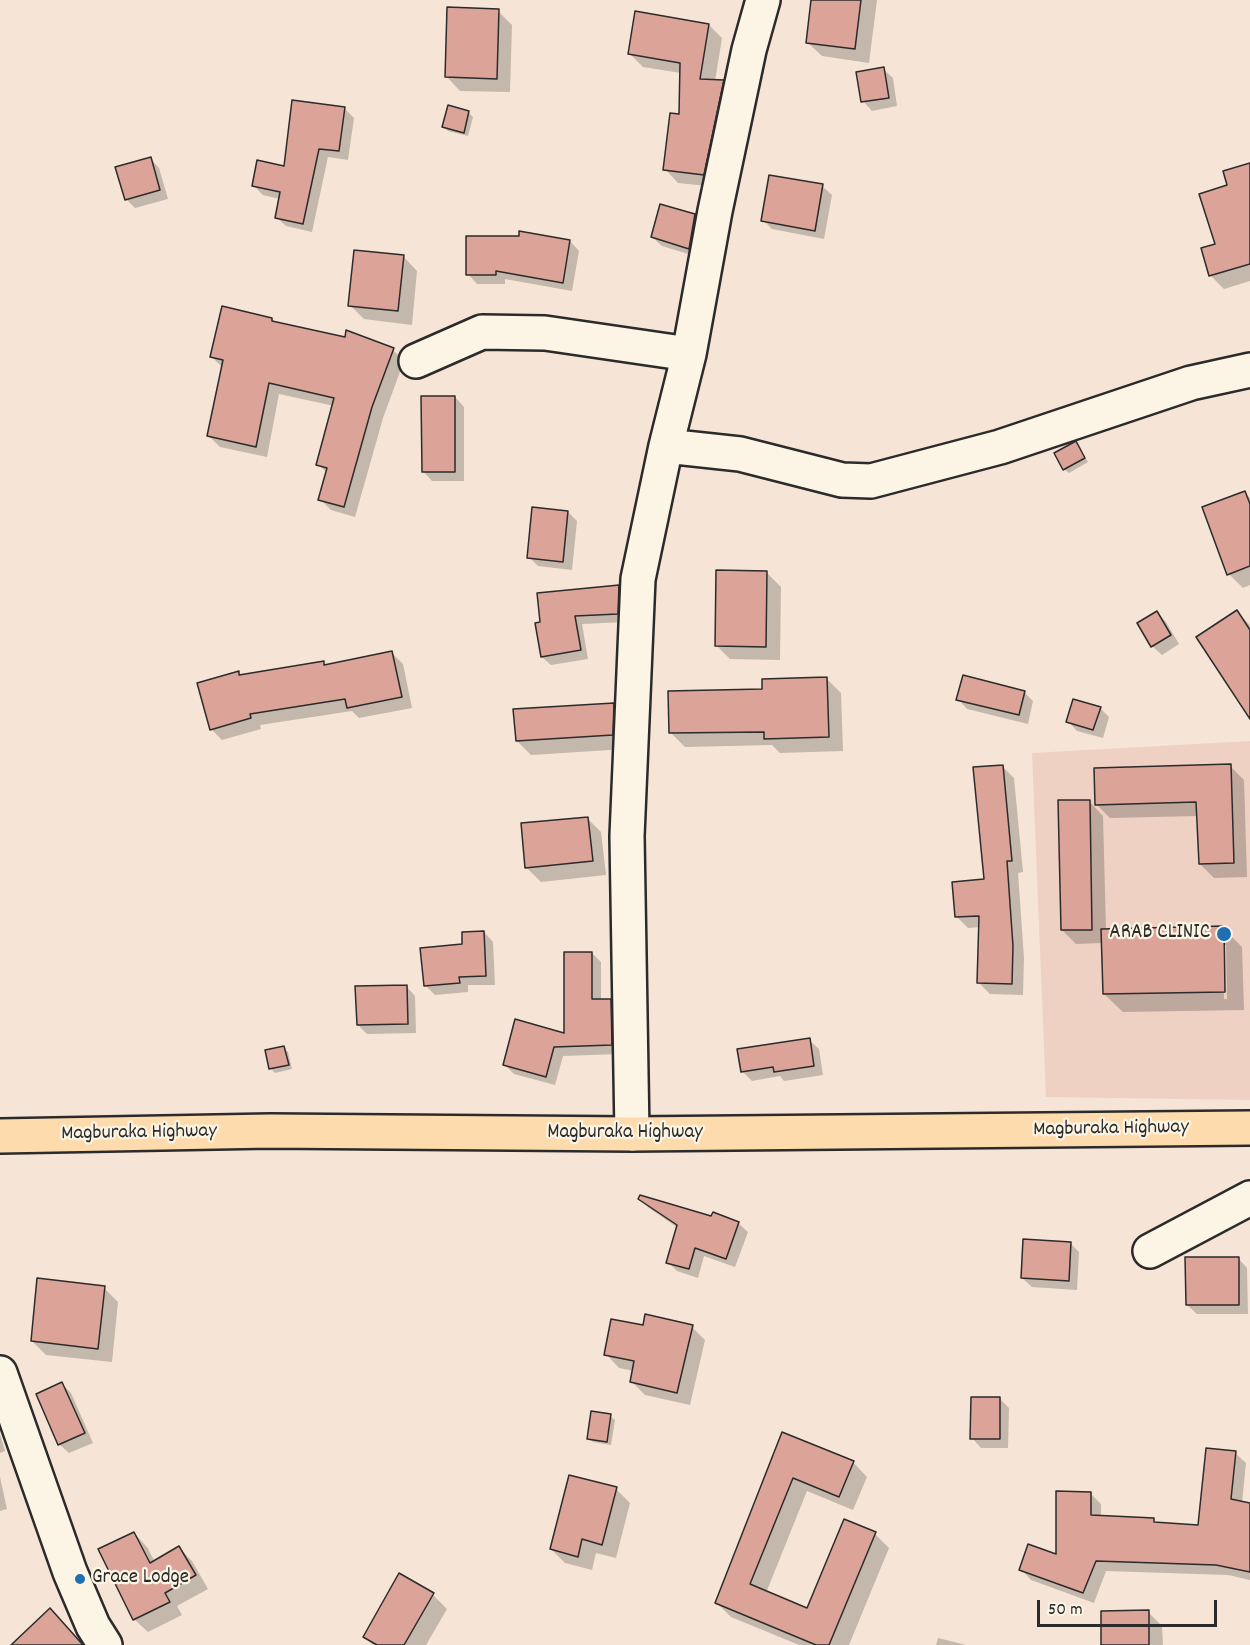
<!DOCTYPE html>
<style>
body{margin:0}
#map{position:relative;width:1250px;height:1645px;overflow:hidden;background:#f6e5d6;font-family:Dekko,sans-serif}
canvas{display:block}
.scale{position:absolute;left:1037px;top:1600px;width:180px;height:27px;box-sizing:border-box;border:3px solid #2b2b2b;border-top:0;padding-left:8px;font-size:18px;line-height:21px;white-space:nowrap;color:#2b2b2b;-webkit-text-stroke:4px #fcf5e5;paint-order:stroke}
</style>
<div id="map">
<canvas width="1250" height="1645"></canvas>
<div class="scale">50 m</div>
</div>
<script>
const c = document.querySelector('canvas').getContext('2d');
c.lineJoin = 'round';
function fill(path, color) { c.fillStyle = color; c.fill(path, 'evenodd'); }
const poly = rows => new Path2D(rows.map(r => 'M' + r).join(''));
function strokePath(path, color, width, dash) { c.strokeStyle = color; c.lineWidth = width; c.lineCap = dash ? 'butt' : 'round'; c.setLineDash(dash || []); c.stroke(path); }
function label(font, color, halo, rows, align = 'center') {
  c.font = font + ' Dekko,sans-serif'; c.lineWidth = 4.5; c.setLineDash([]); c.textBaseline = 'middle'; c.strokeStyle = halo; c.fillStyle = color; for (const [text, x, y, turn = 0] of rows) {
    c.save(); c.translate(x, y); c.rotate((+turn || 0) * Math.PI / 180); c.textAlign = isNaN(turn) ? turn : align; if (halo) c.strokeText(text, 0, 0); c.fillText(text, 0, 0); c.restore();
  }
}
const built = poly([
 [1250,741,1250,1100,1046,1097,1032,753]
]);
const shadow = poly([
 [813,0,877,0,869,63,822,56,807,42],
 [498,11,512,25,510,92,460,91,446,76],
 [709,25,722,38,715,81,723,81,736,95,717,187,678,183,665,169,681,116,681,73,643,67,629,53],
 [883,69,893,78,897,106,872,111,863,101],
 [345,109,354,118,348,160,328,157,312,232,286,226,276,217,280,199,263,195,254,186,285,168],
 [468,112,473,117,468,136,448,131,444,127],
 [150,158,159,168,168,199,135,208,126,199],
 [1250,168,1250,281,1224,289,1211,276,1203,249,1216,245,1229,186],
 [822,186,832,195,824,239,772,229,763,220],
 [695,216,704,225,698,257,662,246,652,237],
 [570,241,579,251,572,291,505,279,505,284,477,284,468,274],
 [403,256,417,271,412,325,364,319,350,305],
 [272,319,276,323,393,350,404,361,383,418,355,517,331,510,320,499,327,473,318,464,334,406,279,394,267,457,220,447,209,436,223,368,212,357],
 [455,397,464,407,464,481,432,481,423,471],
 [1076,443,1088,462,1069,473,1064,469],
 [1245,492,1250,498,1250,585,1243,588,1229,574],
 [568,512,577,521,572,570,538,566,529,557],
 [767,573,781,587,780,660,730,659,716,645],
 [618,587,627,595,626,622,582,624,588,659,551,665,542,657,537,624],
 [1237,612,1250,625,1250,712],
 [1157,613,1166,622,1179,644,1162,655,1152,646],
 [392,653,403,664,412,708,359,718,352,711,260,725,261,729,222,740,211,729,238,673,241,676,323,663,326,666],
 [827,679,841,693,843,751,780,753,772,745,685,747,671,733,764,690],
 [1024,692,1033,701,1028,724,967,709,958,699],
 [613,704,627,718,626,749,531,755,517,741],
 [1100,708,1109,717,1103,738,1077,731,1068,721],
 [1002,766,1014,778,1023,872,1018,873,1024,958,1023,995,990,994,979,983,980,927,968,928,957,917,986,881],
 [1230,766,1244,780,1247,877,1214,878,1200,864,1198,816,1110,818,1096,804],
 [1089,801,1103,816,1106,930,1223,928,1242,947,1244,1010,1123,1012,1104,994,1103,943,1076,944,1062,930],
 [1223,945,1226,945,1227,999,1224,999],
 [587,818,601,832,606,875,541,882,527,868],
 [484,932,493,942,495,985,468,985,468,992,435,995,425,985,464,946],
 [592,953,601,962,601,1001,610,1000,620,1010,620,1054,563,1056,555,1085,514,1074,505,1065,566,1035],
 [406,986,415,996,416,1033,367,1034,358,1025],
 [809,1040,819,1049,823,1075,784,1081,780,1076,752,1081,743,1072],
 [283,1048,288,1052,292,1069,275,1073,271,1069,267,1052],
 [640,1199,738,1223,748,1232,735,1267,704,1256,698,1278,677,1271,668,1262,678,1228,649,1208],
 [1070,1243,1079,1252,1077,1290,1032,1287,1022,1278],
 [1238,1258,1247,1268,1248,1314,1197,1314,1187,1305],
 [104,1288,118,1302,112,1362,46,1355,32,1341],
 [644,1327,692,1327,705,1340,690,1405,645,1395,631,1381,634,1371,619,1368,606,1354],
 [62,1384,71,1393,93,1443,69,1453,59,1444],
 [1000,1399,1009,1408,1008,1448,981,1448,972,1438],
 [610,1416,615,1420,611,1445,593,1442,588,1438],
 [0,1434,5,1451,0,1453],
 [782,1434,853,1462,867,1477,853,1510,807,1491,766,1593,808,1610,875,1534,889,1548,849,1645,799,1645,731,1617,717,1603],
 [1235,1453,1246,1463,1242,1503,1250,1504,1250,1580,1228,1575,1106,1571,1094,1603,1031,1580,1021,1569,1057,1556,1090,1493,1101,1504,1101,1517,1153,1520,1158,1524,1200,1527],
 [0,1477,7,1509,0,1511],
 [616,1489,630,1503,616,1558,596,1553,592,1570,565,1563,551,1549],
 [134,1533,147,1547,155,1562,179,1548,192,1561,208,1589,177,1606,182,1615,148,1632,134,1619],
 [399,1575,433,1595,447,1609,426,1645,373,1645,364,1637],
 [1148,1612,1162,1626,1163,1645,1103,1645],
 [938,1638,966,1645,936,1645]
]);
const building = poly([
 [811,0,861,0,855,49,806,43,811,0],
 [447,7,499,9,497,79,445,77,447,7],
 [635,11,709,24,700,79,724,80,704,175,663,170,670,113,679,114,680,63,628,54,635,11],
 [884,67,889,98,861,102,856,72,884,67],
 [292,100,345,107,339,151,319,149,303,224,275,218,280,192,252,186,257,160,284,166,292,100],
 [448,105,469,111,464,133,442,127,448,105],
 [151,157,160,190,125,200,115,167,151,157],
 [1250,163,1250,264,1209,276,1201,248,1215,244,1199,194,1227,185,1223,171,1250,163],
 [769,175,823,184,815,231,761,221,769,175],
 [660,204,695,214,689,249,651,237,660,204],
 [519,231,570,240,563,283,496,271,496,275,466,275,466,236,519,236,519,231],
 [354,250,404,255,398,311,348,306,354,250],
 [222,306,272,318,272,321,345,337,346,330,394,348,372,407,344,507,318,500,327,468,316,465,334,398,269,383,256,447,207,436,223,360,210,357,222,306],
 [421,396,455,396,455,472,422,472,421,396],
 [1076,441,1085,458,1063,470,1054,453,1076,441],
 [1245,491,1250,504,1250,566,1227,575,1202,507,1245,491],
 [532,507,568,511,563,562,527,558,532,507],
 [716,570,767,571,766,647,715,646,716,570],
 [619,585,618,614,575,616,581,650,541,657,535,623,540,622,537,593,619,585],
 [1237,610,1250,630,1250,719,1196,637,1237,610],
 [1157,611,1171,635,1151,647,1137,623,1157,611],
 [392,651,402,697,347,708,345,699,250,714,251,718,210,730,197,683,239,671,239,675,324,661,324,665,392,651],
 [963,675,1025,691,1019,715,956,700,963,675],
 [827,677,829,737,764,739,764,732,669,733,668,691,762,689,762,679,827,677],
 [1073,699,1101,707,1093,730,1066,722,1073,699],
 [614,703,613,735,516,741,513,709,614,703],
 [1231,764,1234,863,1199,864,1196,802,1095,805,1094,768,1231,764],
 [1003,765,1012,861,1007,861,1013,946,1012,984,977,983,979,916,955,917,952,882,984,879,973,767,1003,765],
 [1058,800,1090,800,1092,930,1061,930,1058,800],
 [588,817,593,861,525,868,521,823,588,817],
 [1224,926,1225,992,1103,994,1101,929,1224,926],
 [484,931,486,976,459,977,460,983,424,986,420,948,462,944,462,932,484,931],
 [564,952,592,952,592,999,611,999,612,1045,554,1047,546,1077,503,1065,515,1019,564,1033,564,952],
 [407,985,408,1024,357,1025,355,986,407,985],
 [810,1038,814,1066,774,1072,773,1067,741,1072,737,1049,810,1038],
 [284,1046,289,1065,269,1069,265,1050,284,1046],
 [640,1195,711,1216,713,1212,739,1222,726,1259,695,1248,689,1269,666,1263,677,1225,638,1199,640,1195],
 [1023,1239,1071,1242,1069,1281,1021,1278,1023,1239],
 [1185,1257,1239,1257,1239,1305,1186,1305,1185,1257],
 [37,1278,105,1286,98,1349,31,1341,37,1278],
 [645,1314,693,1325,677,1393,630,1382,634,1361,604,1355,611,1319,643,1325,645,1314],
 [62,1382,85,1433,58,1445,36,1394,62,1382],
 [971,1397,1000,1397,1000,1439,970,1439,971,1397],
 [591,1411,611,1414,607,1442,587,1439,591,1411],
 [782,1432,854,1461,839,1497,793,1478,750,1584,807,1608,844,1519,876,1532,829,1645,816,1645,715,1603,782,1432],
 [1206,1448,1236,1451,1231,1499,1250,1503,1250,1572,1216,1565,1096,1561,1083,1593,1019,1570,1028,1544,1056,1554,1056,1491,1091,1492,1091,1515,1154,1518,1154,1522,1198,1525,1206,1448],
 [569,1475,617,1487,602,1545,582,1539,578,1557,550,1549,569,1475],
 [134,1532,150,1563,179,1546,196,1575,165,1593,170,1602,133,1620,98,1549,134,1532],
 [399,1573,434,1593,404,1645,377,1645,363,1637,399,1573],
 [50,1608,83,1645,11,1645,50,1608],
 [1149,1610,1149,1645,1101,1645,1101,1611,1149,1610]
]);
const minor = poly([
 [416,361,482,332,545,333,689,354],
 [666,446,740,454,842,480,871,481,1000,447,1191,383,1250,370],
 [632,1134,627,836,638,579,666,446,689,354,715,211,749,50,763,0],
 [1150,1251,1250,1198],
 [0,1373,70,1572,93,1626,105,1645]
]);
const major = poly([
 [0,1136,270,1131,632,1134,1250,1128]
]);
const markers = [
 [1224,934,8,"#1f6fb2"],
 [80,1579,6,"#1f6fb2"]
];
const poiNames = [
 ["ARAB CLINIC",1210,934],
 ["Grace Lodge",92,1579,"left"]
];
const streetNames = [
 ["Magburaka Highway",1111,1130,-1],
 ["Magburaka Highway",139,1134,-1],
 ["Magburaka Highway",625,1134]
];
fill(built, '#eed1c3');
fill(shadow, '#0003');
fill(building, '#dca398');
strokePath(building, '#2b2b2b', 1.5);
strokePath(minor, '#2b2b2b', 38);
strokePath(major, '#2b2b2b', 38);
strokePath(minor, '#fcf5e5', 33);
strokePath(major, '#fedbac', 33);
for (const [x, y, r, color] of markers) { const dot = new Path2D(); dot.arc(x, y, r, 0, 2 * Math.PI); c.fillStyle = color; c.fill(dot); strokePath(dot, '#fcf5e5', 2); }
label('21px', '#2b2b2b', '#fcf5e5', poiNames, 'right');
label('21px', '#2b2b2b', '#fcf5e5', streetNames);
</script>
